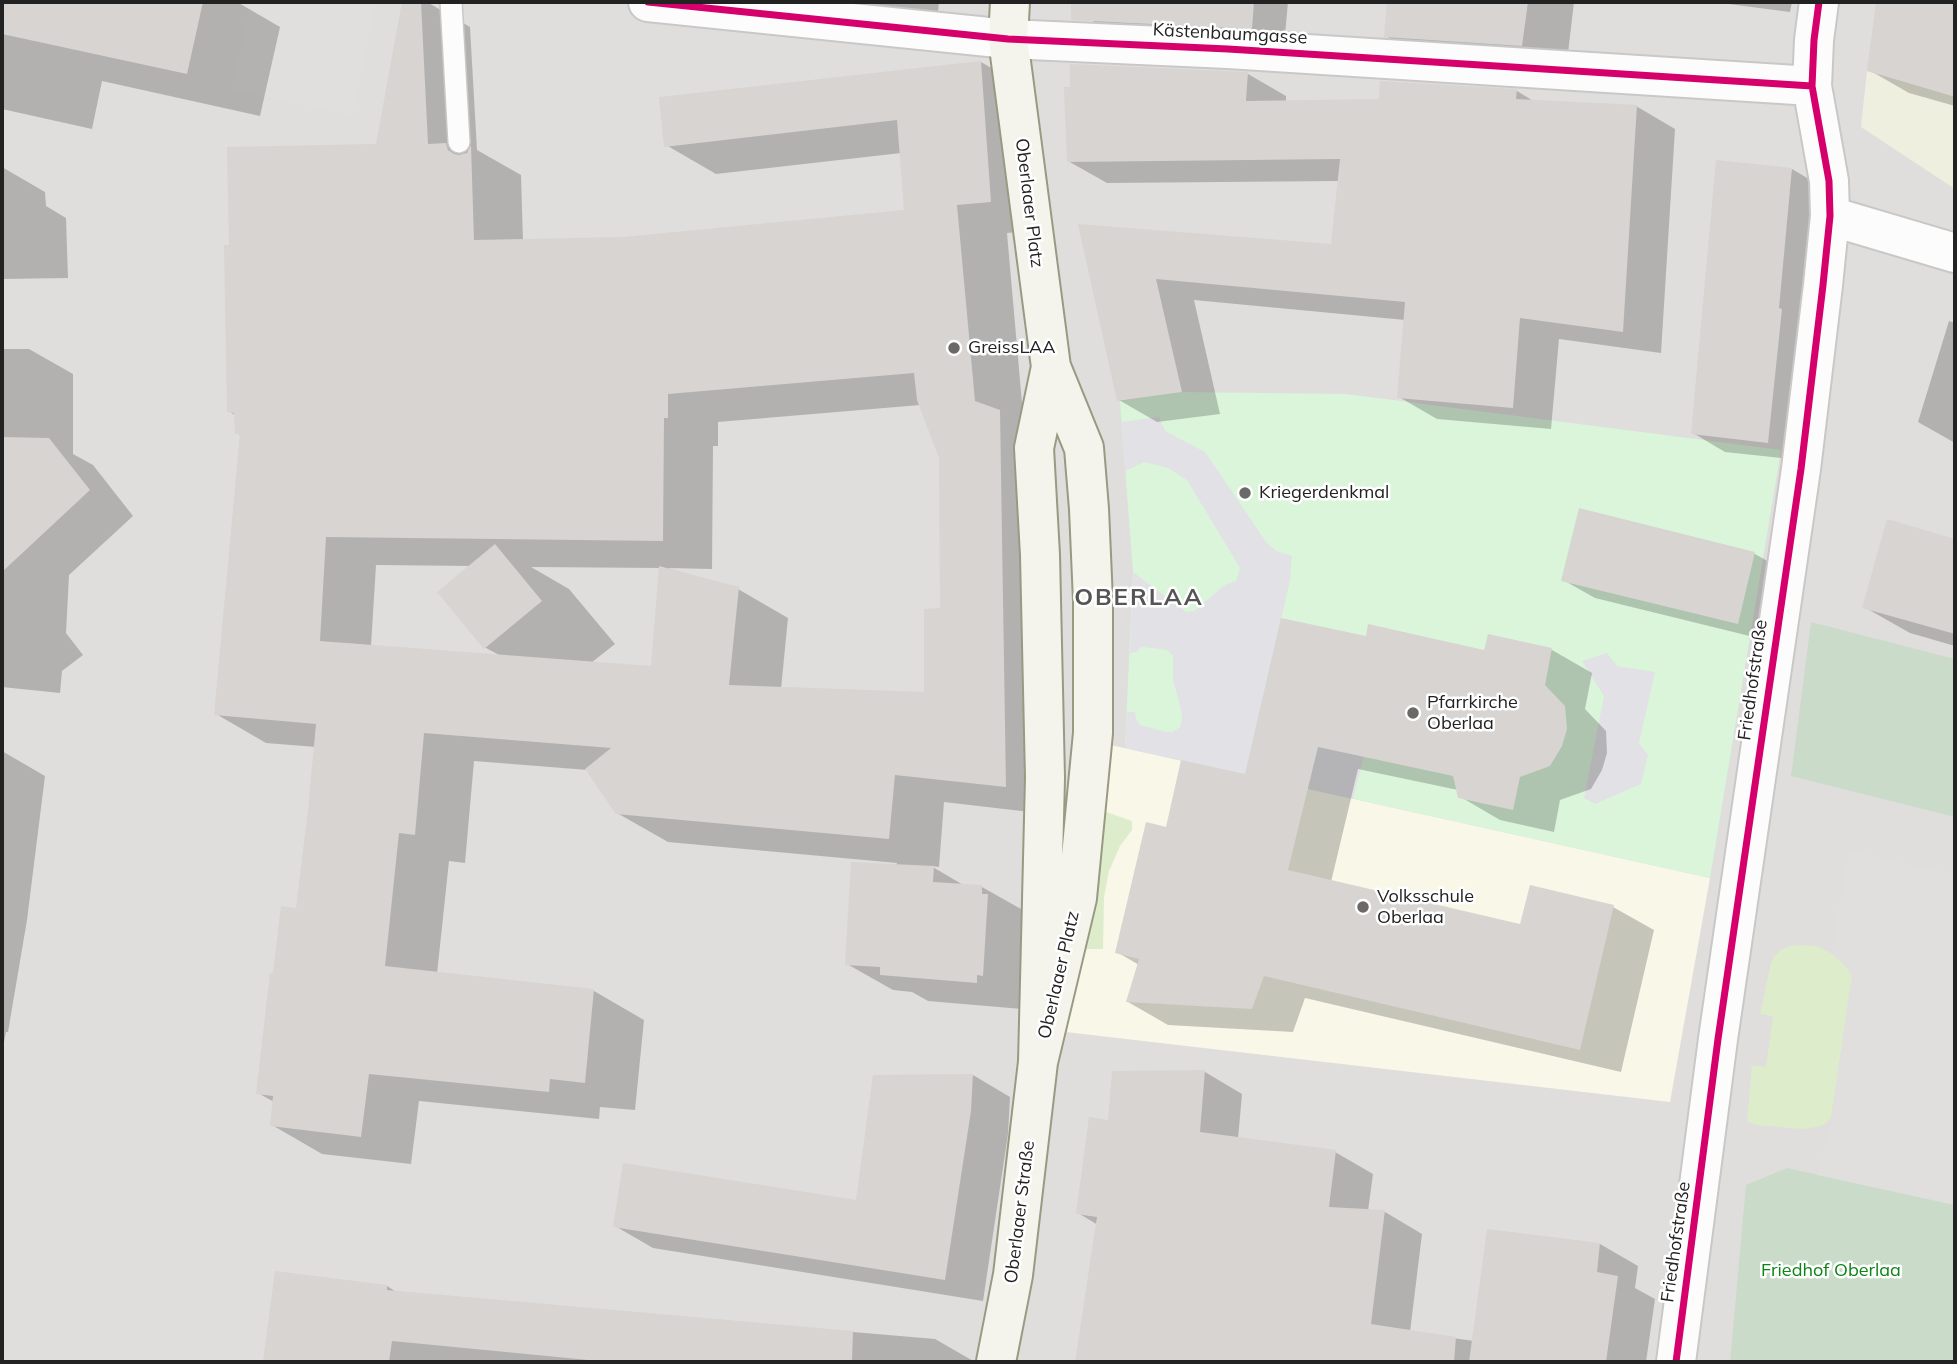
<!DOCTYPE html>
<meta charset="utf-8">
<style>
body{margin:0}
#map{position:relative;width:1957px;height:1364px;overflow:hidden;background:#f0eeeb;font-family:Mulish,sans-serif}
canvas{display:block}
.frame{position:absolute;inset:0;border:4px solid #222;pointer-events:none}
</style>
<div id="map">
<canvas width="1957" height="1364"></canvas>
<div class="frame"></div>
</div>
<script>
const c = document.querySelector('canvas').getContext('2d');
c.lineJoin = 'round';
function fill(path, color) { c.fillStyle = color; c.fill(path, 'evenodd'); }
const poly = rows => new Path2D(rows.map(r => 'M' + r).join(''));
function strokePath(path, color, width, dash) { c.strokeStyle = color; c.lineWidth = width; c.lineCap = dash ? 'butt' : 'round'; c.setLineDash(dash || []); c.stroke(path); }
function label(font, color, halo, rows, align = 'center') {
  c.font = font + ' Mulish,sans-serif'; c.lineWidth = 5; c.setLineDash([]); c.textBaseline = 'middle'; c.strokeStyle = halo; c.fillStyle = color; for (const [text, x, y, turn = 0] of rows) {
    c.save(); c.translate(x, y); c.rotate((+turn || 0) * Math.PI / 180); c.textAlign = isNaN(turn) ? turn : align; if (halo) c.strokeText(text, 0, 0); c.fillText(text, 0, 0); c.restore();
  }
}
const residential = poly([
 [2,2,1955,2,1955,1362,2,1362]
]);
const education = poly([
 [1106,744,1710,878,1670,1102,1057,1031]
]);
const farmland = poly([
 [1867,71,1955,97,1955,189,1861,127]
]);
const grass = poly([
 [1106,812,1132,821,1132,830,1120,846,1109,871,1104,897,1103,949,1086,949,1096,899,1102,825],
 [1801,945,1817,946,1831,953,1846,966,1852,976,1831,1118,1825,1124,1817,1127,1802,1129,1756,1125,1747,1121,1752,1065,1766,1067,1773,1016,1760,1014,1771,963,1775,955,1782,949,1790,946]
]);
const cemetery = poly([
 [1811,622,1955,659,1955,817,1791,776],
 [1787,1168,1955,1205,1955,1362,1730,1362,1746,1185]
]);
const park = poly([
 [1182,392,1346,394,1781,450,1710,878,1125,748,1133,572,1120,401]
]);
const parking = poly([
 [250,2,376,2,352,115,232,89],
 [1849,850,1955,875,1955,1205,1818,1175,1831,1118,1852,976,1846,966,1831,953]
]);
const plaza = poly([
 [1159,417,1165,431,1205,452,1266,542,1276,551,1292,556,1290,580,1270,669,1364,756,1353,799,1125,748,1127,712,1135,712,1136,719,1140,725,1166,732,1173,732,1180,727,1182,720,1181,709,1173,680,1173,656,1167,650,1144,647,1141,647,1137,652,1130,653,1133,572,1186,612,1194,611,1225,585,1236,581,1240,568,1187,480,1168,468,1145,462,1125,471,1121,422],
 [1607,653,1617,666,1655,672,1639,743,1648,755,1641,784,1595,804,1584,798,1604,696,1582,661]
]);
const shadow = poly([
 [2,2,237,2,280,27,260,116,102,81,92,129,2,109],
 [404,2,427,2,470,27,477,150,521,175,523,241,623,238,905,211,901,153,716,174,666,145,981,62,1031,91,1040,230,1007,233,1024,426,1056,815,944,802,939,867,931,866,965,886,982,887,1028,913,1022,1009,928,1001,912,992,893,990,847,964,897,863,668,842,617,813,588,770,474,761,465,863,449,861,437,974,594,991,644,1020,635,1110,600,1107,599,1119,419,1101,411,1164,322,1154,272,1125,274,1102,258,1093,274,975,298,910,316,747,266,743,216,714,241,435,236,433,236,416,229,411,231,247,378,145],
 [920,405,941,457,942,610,926,694,781,689,788,618,738,589,667,568,712,569,713,446,718,446,718,422],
 [376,565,471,566,440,593,486,648,501,656,371,646],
 [531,567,661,568,653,668,591,663,615,644,569,589],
 [772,2,939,2,937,21],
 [1073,2,1288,2,1284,46,1105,28,1073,10],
 [1389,2,1574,2,1566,70,1429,61,1386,36],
 [1713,2,1792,2,1790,12],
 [1878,2,1955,2,1955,106,1909,93,1869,70],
 [1248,74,1286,96,1286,102,1380,100,1517,91,1535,102,1636,106,1675,129,1661,353,1559,339,1551,429,1437,419,1399,397,1405,320,1194,300,1220,414,1157,422,1119,400,1080,226,1332,246,1339,181,1107,183,1068,161],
 [2,167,45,192,46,206,66,218,68,278,2,279],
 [1792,169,1824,188,1800,460,1725,452,1693,433],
 [1949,321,1955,323,1955,443,1918,422],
 [2,349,29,349,73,374,73,454,93,465,133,516,69,575,66,633,83,655,62,671,60,693,2,687],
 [1581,510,1755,554,1787,572,1770,641,1595,598,1563,580],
 [1888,522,1955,541,1955,646,1910,633,1864,607],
 [1489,636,1552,650,1592,673,1585,709,1606,731,1607,753,1602,770,1591,789,1560,800,1554,832,1500,820,1459,796,1458,790,1358,769,1331,882,1521,927,1613,907,1654,930,1621,1072,1305,998,1293,1032,1168,1025,1128,1002,1139,965,1117,952,1167,829,1246,776,1367,638,1485,652],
 [2,751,45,776,27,920,8,1032,6,1032,2,1052],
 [1205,1072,1242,1094,1238,1139,1335,1152,1373,1174,1368,1211,1385,1212,1422,1234,1410,1332,1474,1341,1489,1231,1600,1244,1638,1266,1635,1288,1655,1299,1646,1362,1077,1362,1098,1225,1078,1213,1110,1122],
 [973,1075,1010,1097,1008,1134,983,1301,653,1248,615,1226,857,1202],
 [276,1273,387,1286,398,1293,935,1339,975,1362,265,1362]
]);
const building = poly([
 [2,2,203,2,187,74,2,34],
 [402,2,421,2,428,144,446,143,448,150,454,154,459,155,467,153,471,145,474,240,623,237,904,210,897,120,664,147,659,97,981,61,991,202,957,205,975,401,1000,410,1006,787,895,775,889,839,616,814,585,769,611,748,424,733,415,835,399,833,385,966,594,989,585,1083,550,1079,549,1092,369,1074,361,1137,270,1126,273,1096,256,1094,270,973,273,973,281,906,296,908,308,810,316,724,214,715,240,434,235,434,234,413,227,412,224,245,229,245,227,147,376,144],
 [914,373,917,400,939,458,940,608,924,609,924,692,729,685,739,587,659,566,651,666,320,641,326,537,663,541,664,418,668,418,668,394],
 [1071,2,1254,2,1252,29,1071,20],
 [1387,2,1528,2,1522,46,1384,37],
 [1876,2,1955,2,1955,97,1867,71],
 [1070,64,1248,72,1246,101,1379,99,1380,81,1517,89,1516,99,1637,105,1623,332,1520,318,1513,408,1397,398,1405,302,1156,279,1182,392,1117,401,1078,224,1331,244,1340,159,1067,162,1064,87,1070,87],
 [1716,160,1792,168,1779,308,1782,309,1768,443,1691,434],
 [2,437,49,438,90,490,2,572],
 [1579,508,1755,552,1738,624,1561,581],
 [1887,519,1955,539,1955,634,1862,608],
 [495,544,542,601,484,649,437,592],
 [1281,618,1366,636,1368,624,1484,650,1488,634,1552,648,1545,685,1565,706,1567,729,1562,746,1550,766,1520,777,1513,810,1458,798,1453,776,1318,747,1288,870,1520,924,1530,885,1614,905,1580,1050,1264,976,1252,1009,1126,1002,1139,959,1115,953,1146,822,1166,827,1181,760,1245,774],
 [851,862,934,866,933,882,982,885,982,894,988,894,983,976,977,975,977,983,880,975,880,967,845,965],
 [1205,1070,1200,1132,1336,1150,1329,1207,1385,1210,1371,1324,1456,1337,1454,1362,1075,1362,1097,1217,1076,1214,1089,1117,1108,1120,1112,1071],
 [973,1074,971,1111,945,1280,613,1227,623,1163,856,1200,873,1075],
 [1487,1229,1600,1243,1597,1272,1618,1276,1606,1362,1469,1362],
 [275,1271,387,1285,387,1290,853,1331,852,1362,609,1362,392,1341,389,1362,263,1362]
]);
const lane = poly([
 [451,2,459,142]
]);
const street = poly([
 [648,2,1008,39,1228,49,1812,86],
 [1830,216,1955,253],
 [1676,1362,1718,1039,1801,469,1823,285,1830,216,1829,181,1812,86,1814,40,1819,2]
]);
const secondary = poly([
 [1010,2,1008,39,1051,367,1084,448,1089,509,1093,601,1093,733,1077,898,1038,1062],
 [996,1362,1013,1275,1038,1062,1045,778,1040,555,1034,448,1051,367]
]);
const cycleway = poly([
 [648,2,1008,39,1228,49,1812,86],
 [1676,1362,1718,1039,1801,469,1823,285,1830,216,1829,181,1812,86,1814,40,1819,2]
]);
const markers = [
 [954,348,7,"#6a6968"],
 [1245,493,7,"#6a6968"],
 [1413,713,7,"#6a6968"],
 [1363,907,7,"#6a6968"]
];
const streetNames = [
 ["Kästenbaumgasse",1230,34,3],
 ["Oberlaaer Platz",1029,203,83],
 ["Friedhofstraße",1753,680,-82],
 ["Oberlaaer Platz",1059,975,-77],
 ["Oberlaaer Straße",1020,1212,-83],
 ["Friedhofstraße",1676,1242,-82]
];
const poiNames = [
 ["GreissLAA",968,348],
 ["Kriegerdenkmal",1259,493],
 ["Pfarrkirche",1427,703],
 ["Oberlaa",1427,724],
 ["Volksschule",1377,897],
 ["Oberlaa",1377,918]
];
const parkNames = [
 ["Friedhof Oberlaa",1831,1271]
];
const districtNames = [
 ["OBERLAA",1139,598]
];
fill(residential, '#dfdedc');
fill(education, '#f8f7e8');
fill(farmland, '#efefdf');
fill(grass, '#ddeccb');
fill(cemetery, '#cadbca');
fill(park, '#daf5da');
fill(parking, '#e0dfde');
fill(plaza, '#e2e1e5');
fill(shadow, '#0003');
fill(building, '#d7d4d2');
strokePath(lane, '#c9c8c7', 24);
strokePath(street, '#c9c8c7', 42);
strokePath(secondary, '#999a82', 42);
strokePath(lane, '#fdfcfc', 21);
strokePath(street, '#fdfcfc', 38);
strokePath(secondary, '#f4f4ed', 38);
strokePath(cycleway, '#d6006c', 7);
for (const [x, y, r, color] of markers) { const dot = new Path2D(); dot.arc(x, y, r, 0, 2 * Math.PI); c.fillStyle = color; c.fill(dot); strokePath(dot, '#fff', 2.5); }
label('18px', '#222', '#fff', streetNames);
label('18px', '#222', '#fff', poiNames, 'left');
label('18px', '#0c8416', '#fff', parkNames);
c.letterSpacing = '2px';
label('bold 24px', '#555', '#fff', districtNames);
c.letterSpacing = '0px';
</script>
